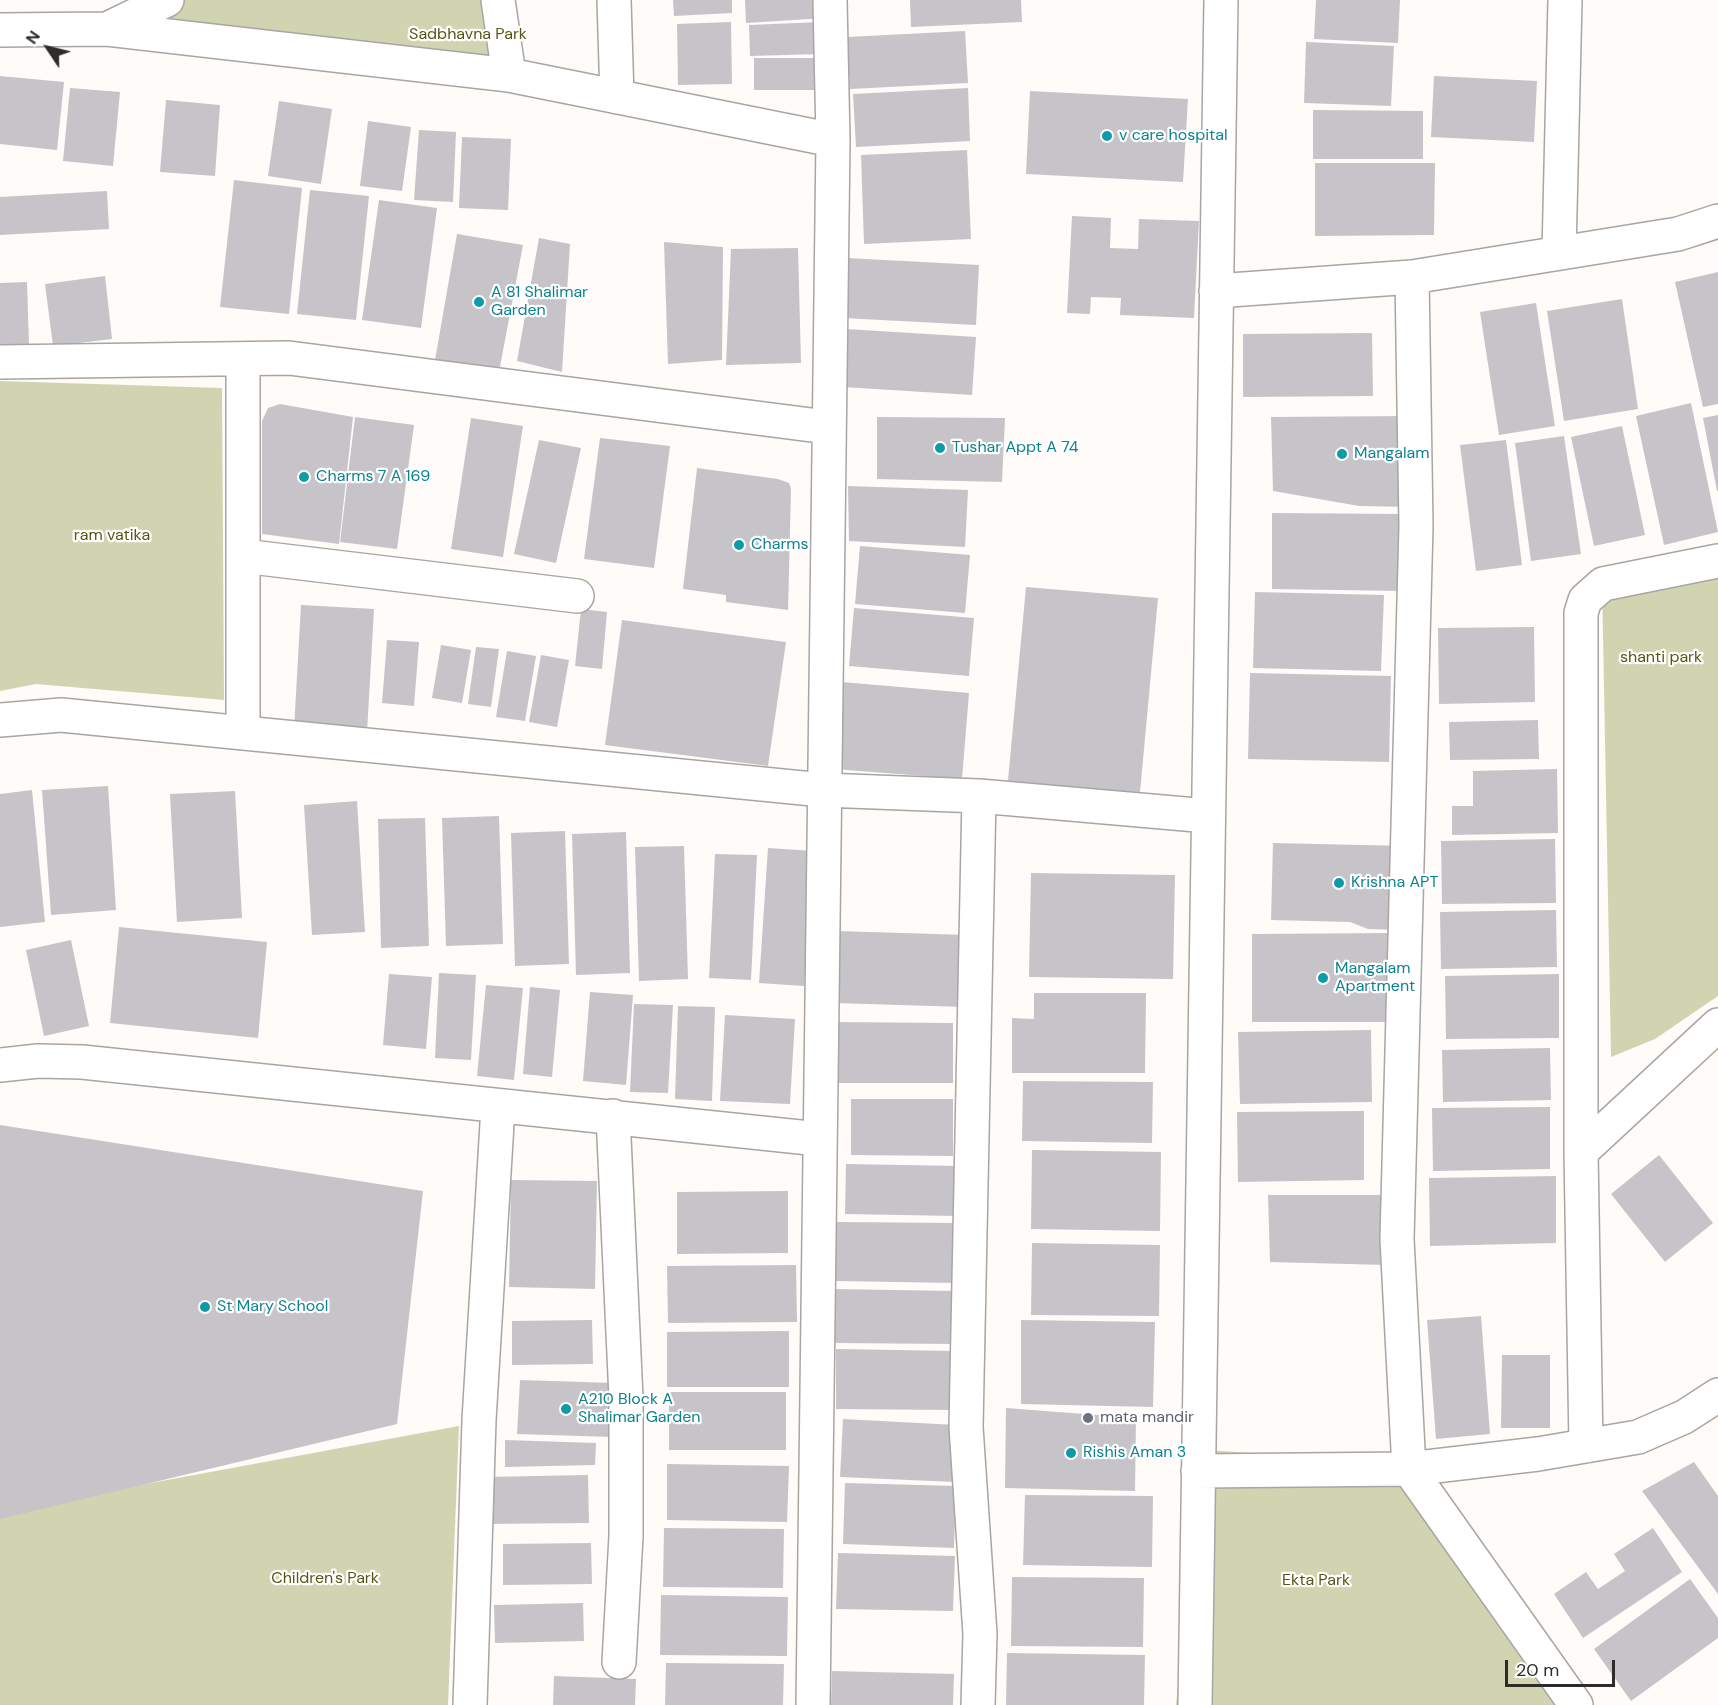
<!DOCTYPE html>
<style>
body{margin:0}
#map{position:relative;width:1718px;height:1705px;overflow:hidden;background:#fefbf8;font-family:"DM Sans",sans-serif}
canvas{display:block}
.north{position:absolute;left:18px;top:18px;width:60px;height:60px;-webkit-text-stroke:4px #fff;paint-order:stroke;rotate:305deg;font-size:16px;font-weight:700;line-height:24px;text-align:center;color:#2d2c2b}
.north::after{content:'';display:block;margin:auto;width:21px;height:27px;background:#2d2c2b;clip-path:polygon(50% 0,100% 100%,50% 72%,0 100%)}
.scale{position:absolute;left:1505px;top:1660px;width:110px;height:27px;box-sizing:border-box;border:3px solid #2d2c2b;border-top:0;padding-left:8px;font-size:18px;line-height:21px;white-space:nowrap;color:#2d2c2b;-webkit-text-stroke:4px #fff;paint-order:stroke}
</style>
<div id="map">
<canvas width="1718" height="1705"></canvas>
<div class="north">N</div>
<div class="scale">20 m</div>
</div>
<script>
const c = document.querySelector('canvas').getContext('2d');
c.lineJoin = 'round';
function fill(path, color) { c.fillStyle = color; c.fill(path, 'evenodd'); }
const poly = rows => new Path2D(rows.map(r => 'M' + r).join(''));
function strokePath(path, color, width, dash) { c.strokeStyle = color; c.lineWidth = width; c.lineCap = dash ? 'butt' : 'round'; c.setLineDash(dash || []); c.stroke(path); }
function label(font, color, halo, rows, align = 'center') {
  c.font = font + ' "DM Sans",sans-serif'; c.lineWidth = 4.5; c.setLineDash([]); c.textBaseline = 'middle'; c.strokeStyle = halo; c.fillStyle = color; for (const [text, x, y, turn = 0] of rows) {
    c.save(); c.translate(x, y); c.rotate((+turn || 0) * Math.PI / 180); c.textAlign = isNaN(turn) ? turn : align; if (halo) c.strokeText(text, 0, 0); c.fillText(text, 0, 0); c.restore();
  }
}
const green = poly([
 [167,0,498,0,509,75,107,29],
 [0,381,222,388,224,700,36,684,0,691],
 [1718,565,1718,996,1655,1039,1611,1057,1602,582],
 [459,1426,448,1705,0,1705,0,1518,140,1485],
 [1206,1450,1388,1462,1564,1705,1176,1705]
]);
const building = poly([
 [673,0,732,0,732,13,674,16],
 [745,0,825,0,826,18,746,23],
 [910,0,1021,0,1022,22,911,27],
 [1316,0,1400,0,1398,43,1314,39],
 [731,22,732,84,678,85,677,24],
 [821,22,822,54,750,56,749,25],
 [965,31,968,83,850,89,847,37],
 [1306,42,1394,46,1391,106,1304,103],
 [754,58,819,58,819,90,754,90],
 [0,76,64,82,57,150,0,144],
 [1434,76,1537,81,1534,142,1431,137],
 [70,88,120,92,113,166,63,161],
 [968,88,970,141,856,147,853,94],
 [1030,91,1188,99,1183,182,1026,174],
 [166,100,220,105,215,176,160,172],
 [279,101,332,109,321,184,268,176],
 [1313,110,1423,111,1423,159,1313,159],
 [368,121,411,127,402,191,360,186],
 [419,130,456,132,453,202,414,200],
 [462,137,511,139,508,210,459,208],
 [967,150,971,239,864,244,861,155],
 [1315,163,1435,163,1434,235,1315,236],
 [234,180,302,188,289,314,220,307],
 [310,190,369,196,356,320,297,314],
 [107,191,109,229,0,235,0,197],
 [379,200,437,208,421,328,362,320],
 [1072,216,1111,218,1110,248,1138,249,1139,219,1199,221,1194,318,1120,315,1121,298,1091,297,1090,314,1067,313],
 [457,234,523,245,499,372,435,360],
 [539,238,570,244,562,372,517,361],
 [664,242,723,247,722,360,668,364],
 [798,248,801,363,726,365,731,249],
 [847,258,979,265,976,325,843,318],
 [1718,272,1718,404,1703,407,1675,282],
 [105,276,112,339,53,346,45,284],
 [27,282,29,346,0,347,0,283],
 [1622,299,1638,409,1564,421,1547,311],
 [1536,303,1555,426,1499,435,1480,312],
 [846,329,976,337,972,395,843,387],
 [1372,333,1373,396,1243,397,1243,334],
 [1691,403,1718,532,1664,545,1636,416],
 [280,404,353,417,339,544,262,534,262,421,268,408],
 [1718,415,1718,491,1717,491,1703,418],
 [1410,416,1413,507,1359,506,1273,491,1271,417],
 [355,417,414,425,397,549,340,542],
 [877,417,1005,418,1002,482,877,479],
 [471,418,523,426,503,557,451,549],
 [1622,426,1645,535,1594,546,1571,437],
 [1564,436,1581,554,1531,561,1515,443],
 [600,438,670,446,654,568,584,559],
 [539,440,581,448,556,563,514,554],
 [1506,440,1522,565,1476,571,1460,445],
 [697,468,778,479,789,483,791,489,788,610,726,602,726,595,683,589],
 [848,486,968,490,965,547,849,541],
 [1272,513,1403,514,1402,591,1272,589],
 [860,546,970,555,965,613,855,604],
 [1026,587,1158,598,1139,803,1007,791],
 [1255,592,1384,595,1381,671,1253,668],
 [301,605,374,609,367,733,294,729],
 [854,608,974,618,969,676,849,666],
 [581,609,607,612,602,669,575,666],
 [622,620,786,642,768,766,605,745],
 [1534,627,1535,702,1439,704,1438,628],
 [387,640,419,642,414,706,382,703],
 [441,645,471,650,462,703,432,698],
 [476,647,499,649,491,707,468,704],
 [507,651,536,656,525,721,496,717],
 [541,655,569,660,557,727,529,722],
 [1250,673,1391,676,1389,762,1248,759],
 [842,682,969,693,962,779,834,769],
 [1538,720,1539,759,1450,760,1449,722],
 [1557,769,1558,833,1452,835,1452,806,1473,806,1473,771],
 [108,786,116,910,51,915,42,790],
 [32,790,45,922,0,927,0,794],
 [235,791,242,918,177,922,170,794],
 [357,801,365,932,312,935,304,805],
 [499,816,503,944,446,946,442,818],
 [425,818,429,946,381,948,378,819],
 [565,831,569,964,515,966,511,833],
 [626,832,630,973,576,975,572,834],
 [1555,839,1556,903,1442,904,1441,841],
 [1273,843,1406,846,1403,930,1368,929,1350,922,1271,920],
 [684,846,688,979,639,981,635,847],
 [768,848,814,851,804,986,759,983],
 [715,854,757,855,751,980,709,978],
 [1031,873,1175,875,1173,979,1029,977],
 [1556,910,1557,967,1441,969,1440,912],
 [119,927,267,942,258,1038,110,1023],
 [837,931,968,935,965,1007,834,1003],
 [1394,933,1393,1022,1252,1022,1252,934],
 [71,940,89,1026,44,1036,26,950],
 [439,973,476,975,471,1060,435,1058],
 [389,974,432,977,426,1049,383,1045],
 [1559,974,1559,1038,1446,1039,1445,976],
 [486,985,523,988,514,1080,477,1076],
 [530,987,560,990,552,1077,523,1074],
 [590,992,633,995,626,1085,583,1081],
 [1034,993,1146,993,1145,1073,1012,1073,1012,1018,1034,1019],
 [634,1004,673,1005,668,1093,630,1092],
 [678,1006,715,1007,712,1101,675,1099],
 [725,1015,795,1019,790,1104,720,1101],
 [831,1022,953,1023,953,1083,831,1083],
 [1371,1030,1372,1102,1240,1104,1238,1032],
 [1550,1048,1551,1100,1443,1102,1442,1050],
 [1023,1081,1153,1082,1152,1143,1022,1141],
 [851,1099,953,1099,953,1156,851,1155],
 [1550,1107,1550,1169,1433,1171,1432,1108],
 [1364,1111,1364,1180,1238,1182,1237,1112],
 [0,1125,423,1191,397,1424,0,1519],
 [1032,1150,1161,1152,1160,1231,1031,1229],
 [1659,1155,1713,1223,1665,1262,1611,1194],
 [846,1164,960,1166,958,1216,845,1214],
 [1556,1176,1556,1243,1430,1246,1429,1178],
 [511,1180,597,1181,595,1289,509,1287],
 [788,1191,788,1253,677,1254,677,1192],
 [1268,1195,1388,1195,1388,1265,1270,1262],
 [837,1222,958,1223,957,1283,835,1281],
 [1032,1243,1160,1245,1159,1316,1031,1315],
 [796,1265,797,1322,668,1323,667,1266],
 [834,1289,956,1291,955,1344,833,1343],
 [1481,1316,1490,1434,1436,1439,1427,1320],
 [592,1320,593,1364,512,1365,512,1321],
 [1021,1320,1155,1322,1153,1407,1021,1404],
 [789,1331,789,1387,667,1387,667,1332],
 [836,1349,955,1351,954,1410,836,1409],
 [1502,1355,1550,1355,1550,1428,1501,1428],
 [520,1380,615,1383,612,1437,517,1434],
 [669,1392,786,1392,786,1450,669,1450],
 [1006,1408,1136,1418,1135,1491,1005,1488],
 [843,1419,957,1425,955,1482,840,1477],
 [505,1440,596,1443,595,1465,505,1467],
 [1694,1462,1718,1496,1718,1594,1642,1491],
 [667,1464,789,1466,787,1522,667,1520],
 [588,1475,589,1523,484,1524,483,1477],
 [845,1483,956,1486,954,1548,843,1544],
 [1025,1495,1153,1496,1152,1567,1023,1565],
 [664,1528,784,1529,783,1588,663,1587],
 [1653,1528,1682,1572,1583,1638,1554,1594,1586,1572,1598,1589,1625,1571,1614,1554],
 [591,1543,592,1584,503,1585,503,1544],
 [838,1553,955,1556,953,1611,836,1609],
 [1012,1577,1144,1578,1143,1647,1011,1646],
 [1690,1579,1718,1618,1718,1638,1631,1701,1594,1649],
 [661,1595,788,1597,787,1656,660,1655],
 [583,1603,584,1641,495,1643,494,1605],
 [1007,1653,1145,1655,1144,1705,1006,1705],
 [666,1663,784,1664,783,1705,665,1705],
 [832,1671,954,1674,953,1705,831,1705],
 [554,1676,636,1679,635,1705,553,1705]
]);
const street = poly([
 [498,0,509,75],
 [614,0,617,97],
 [107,29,167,0],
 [0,30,107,29,509,75,833,140],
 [1559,253,1565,0],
 [1412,277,1416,526,1397,1239,1409,1469,1576,1705],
 [1216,291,1412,277,1678,234,1718,221],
 [243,359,243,733],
 [0,362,289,358,827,427],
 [243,556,577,596],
 [0,720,61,715,823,790,979,796,1208,816],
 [0,1065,38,1061,82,1062,819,1139],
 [613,1116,626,1398,626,1536,619,1662],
 [1581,1152,1718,1025],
 [1586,1446,1581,1152,1581,613,1585,600,1603,584,1718,561],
 [1198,1471,1409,1469,1538,1454,1638,1437,1684,1417,1718,1395],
 [470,1705,479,1420,498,1107],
 [813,1705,833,140,830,0],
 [978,1705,980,1634,966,1427,979,796],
 [1195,1705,1221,0]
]);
const markers = [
 [1107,136,6,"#0f9aa8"],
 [479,302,6,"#0f9aa8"],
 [940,448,6,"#0f9aa8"],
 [1342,454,6,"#0f9aa8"],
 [304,477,6,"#0f9aa8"],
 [739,545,6,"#0f9aa8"],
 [1339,883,6,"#0f9aa8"],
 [1323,978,6,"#0f9aa8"],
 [205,1307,6,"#0f9aa8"],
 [566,1409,6,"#0f9aa8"],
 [1088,1418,6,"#6b7280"],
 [1071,1453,6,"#0f9aa8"]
];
const parkNames = [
 ["Sadbhavna Park",468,35],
 ["ram vatika",112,536],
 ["shanti park",1661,658],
 ["Children's Park",325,1579],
 ["Ekta Park",1316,1581]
];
const cultureNames = [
 ["v care hospital",1119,136],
 ["A 81 Shalimar",491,293],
 ["Garden",491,311],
 ["Tushar Appt A 74",952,448],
 ["Mangalam",1354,454],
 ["Charms 7 A 169",316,477],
 ["Charms",751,545],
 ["Krishna APT",1351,883],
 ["Mangalam",1335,969],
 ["Apartment",1335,987],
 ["St Mary School",217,1307],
 ["A210 Block A",578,1400],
 ["Shalimar Garden",578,1418],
 ["Rishis Aman 3",1083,1453]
];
const worshipNames = [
 ["mata mandir",1100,1418]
];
fill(green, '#d1d4b1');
fill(building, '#c6c4c8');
strokePath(street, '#a8a5a2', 36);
strokePath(street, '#fff', 33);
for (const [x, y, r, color] of markers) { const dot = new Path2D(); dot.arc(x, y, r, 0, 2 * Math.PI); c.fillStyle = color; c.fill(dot); strokePath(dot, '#fff', 2); }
label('16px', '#555615', '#fff', parkNames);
label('16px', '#0d838f', '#fff', cultureNames, 'left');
label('16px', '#5b616d', '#fff', worshipNames, 'left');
</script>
